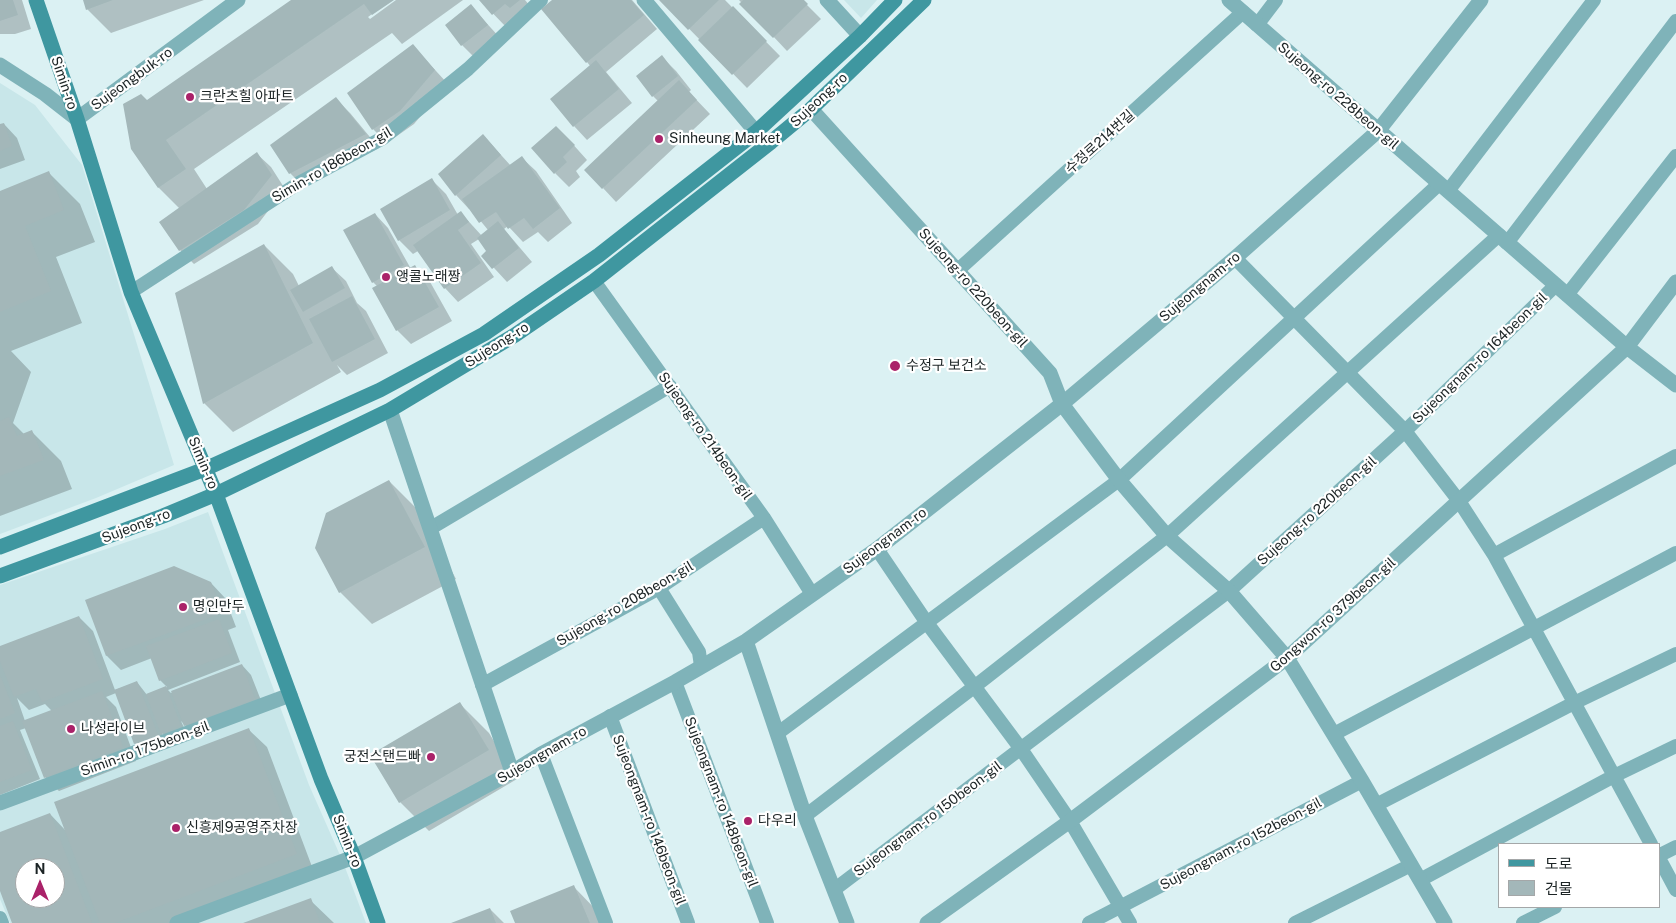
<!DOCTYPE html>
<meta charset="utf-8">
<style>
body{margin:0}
#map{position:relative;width:1676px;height:923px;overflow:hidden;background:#dbf1f3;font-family:"Public Sans","Noto Sans KR",sans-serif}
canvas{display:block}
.legend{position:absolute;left:1498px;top:843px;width:162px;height:65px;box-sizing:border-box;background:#fff;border:1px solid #a4a7a8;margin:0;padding:6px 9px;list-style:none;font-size:15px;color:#1c2425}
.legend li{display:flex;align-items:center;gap:10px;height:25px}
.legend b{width:25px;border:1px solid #a4a7a8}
.north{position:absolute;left:15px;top:858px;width:50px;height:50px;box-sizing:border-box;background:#fff;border:1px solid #a4a7a8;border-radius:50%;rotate:0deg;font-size:14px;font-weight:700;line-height:20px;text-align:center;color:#1c2425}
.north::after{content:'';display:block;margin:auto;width:18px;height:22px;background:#aa2269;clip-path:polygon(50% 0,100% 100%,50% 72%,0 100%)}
</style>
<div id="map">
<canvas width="1676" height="923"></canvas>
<ul class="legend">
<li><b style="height:6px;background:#3f97a0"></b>도로</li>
<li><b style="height:14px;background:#a3b7b9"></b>건물</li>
</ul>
<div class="north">N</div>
</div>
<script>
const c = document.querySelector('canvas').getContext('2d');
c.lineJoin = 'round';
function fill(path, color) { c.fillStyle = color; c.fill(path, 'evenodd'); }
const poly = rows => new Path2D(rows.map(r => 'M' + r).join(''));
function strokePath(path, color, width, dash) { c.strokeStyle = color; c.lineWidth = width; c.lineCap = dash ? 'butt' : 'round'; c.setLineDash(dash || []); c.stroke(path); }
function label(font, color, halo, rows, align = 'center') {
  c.font = font + ' "Public Sans","Noto Sans KR",sans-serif'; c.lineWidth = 4.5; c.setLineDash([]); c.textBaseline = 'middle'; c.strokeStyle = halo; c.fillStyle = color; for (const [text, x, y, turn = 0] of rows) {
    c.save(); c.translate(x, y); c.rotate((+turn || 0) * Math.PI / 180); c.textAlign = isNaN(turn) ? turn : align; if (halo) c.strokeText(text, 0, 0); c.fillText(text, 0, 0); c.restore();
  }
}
const built = poly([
 [844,0,877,0,861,18],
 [0,83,35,105,82,165,174,465,96,498,0,534],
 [208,512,309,785,343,862,366,923,10,923,0,899,0,585,165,529],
 [25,868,55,868,55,898,25,898]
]);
const shadow = poly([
 [0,0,22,0,31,29,15,34,0,34],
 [84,0,204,0,111,33,87,9],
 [293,0,392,0,368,17,370,19,396,0,463,0,402,44,392,33,194,169,207,189,257,154,271,167,285,189,258,224,194,264,180,250,180,209,159,188,132,149,147,102],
 [480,0,525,0,535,12,507,28],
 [554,0,632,0,657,29,606,72,632,103,587,140,574,126,591,67,587,62],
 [661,0,725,0,780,56,747,88],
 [739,0,802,0,821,19,787,51],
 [471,6,501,39,476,59,462,45,447,26],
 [413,46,448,84,414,124,387,143,373,129],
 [662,57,676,71,691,90,689,92,710,114,616,202,603,188,658,101,653,96],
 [336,99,350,113,379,148,304,187,290,173],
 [4,124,17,138,25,160,0,169,0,126],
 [483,135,511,166,522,158,536,171,572,223,548,242,538,232,523,242,508,226,504,229,532,262,507,282,483,256,487,251,479,239,471,244,494,277,458,302,445,288,418,251,413,254,399,240,432,180,446,194,458,215,461,213,482,236,488,230,470,208,469,209,456,195],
 [570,141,587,160,576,171,580,177,569,187,555,173],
 [49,173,80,204,95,242,56,257,82,323,11,351,31,372,13,423,25,435,32,432,61,461,72,489,0,516,0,192],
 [375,214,388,228,411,269,415,267,429,280,452,321,411,344,397,330,378,287,373,282],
 [264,245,293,274,299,286,332,268,346,281,357,303,366,311,388,353,347,375,337,365,341,372,233,432,204,403,177,294],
 [389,481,421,513,456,579,372,624,340,592],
 [211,583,225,598,236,627,228,630,240,662,168,690,171,693,242,665,251,675,264,708,194,734,181,721,185,730,166,737,162,733,166,744,144,752,135,743,116,693,106,697,116,707,136,761,59,791,45,777,26,728,20,730,40,779,0,795,0,647,79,617,93,631,115,690,137,682,147,695,167,687,160,680,152,658,121,670,107,656,86,601],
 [17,698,29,710,45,704,52,711,25,721],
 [460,704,489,733,517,779,429,831,400,802],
 [249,730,267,747,314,872,179,923,13,923,0,888,0,833,50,814,66,831],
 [25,868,55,868,55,898,25,898],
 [574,887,602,916,606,923,517,923],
 [310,900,334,923,247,923],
 [490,909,504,923,454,923]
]);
const building = poly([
 [0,0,13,0,18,15,0,21],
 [83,0,113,0,86,10],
 [291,0,394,0,372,15,364,4,166,140,186,169,158,188,131,149,123,104,141,94,147,100],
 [479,0,520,0,510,8,505,4,492,15],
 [552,0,631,0,644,15,586,63,541,9],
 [659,0,719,0,688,30],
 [743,0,804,0,808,4,773,38,739,4],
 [471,4,488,25,461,46,445,25],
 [733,6,767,41,732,75,698,40],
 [413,44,435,70,400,111,372,130,347,93],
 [662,55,678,76,652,97,636,76],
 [596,60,619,89,573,127,550,99],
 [679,80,697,100,602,189,584,170],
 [336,97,366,134,289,174,270,145],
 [4,123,12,146,0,151,0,124],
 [556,126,575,145,563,157,567,162,554,174,531,148],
 [483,134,501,155,455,196,438,174],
 [257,152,272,175,244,210,179,251,159,222],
 [522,156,560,208,533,229,524,218,508,229,496,212,479,223,462,199],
 [49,171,64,210,25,226,51,291,0,312,0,191],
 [432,178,450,210,398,241,380,209],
 [461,211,469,222,458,230,481,263,444,289,413,245],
 [375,213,404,265,372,283,343,230],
 [498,221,519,248,492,269,481,256,486,251,477,238],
 [264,244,313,343,203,404,175,293],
 [415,265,439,307,396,331,372,288],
 [332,266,345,288,303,312,290,290],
 [352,296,375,339,332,362,309,319],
 [9,417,17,436,32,430,44,460,0,476,0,421],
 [389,480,425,547,339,593,315,548,326,513],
 [174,566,211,582,223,613,106,656,85,600],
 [79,616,103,679,42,702,36,689,14,697,0,661,0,646],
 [219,619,232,653,159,681,146,646],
 [242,664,255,699,184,726,171,691],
 [0,675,15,713,0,719],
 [137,681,158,735,134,744,114,690],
 [166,686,181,726,161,734,146,694],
 [102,691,123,747,44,778,22,721],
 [460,702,489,750,399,803,370,755],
 [13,721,32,770,0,782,0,726],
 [249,728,297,854,115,923,100,923,54,802],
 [50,813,92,923,12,923,0,891,0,832],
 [25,868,55,868,55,898,25,898],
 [574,885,590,923,515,923,510,911],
 [311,898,320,923,243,923],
 [490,908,496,923,451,923]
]);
const lane = poly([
 [1257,25,1276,0],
 [1448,191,1594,0],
 [1507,243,1676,21],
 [1235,258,1405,431,1459,501,1494,555,1651,844],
 [957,271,1243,12],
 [594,281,764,518,812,594],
 [131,292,299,183,383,138,468,69,541,0],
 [1567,295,1676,156],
 [431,528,670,386],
 [877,549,927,623,1021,749,1070,821,1130,923],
 [1494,555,1676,456],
 [659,588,699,652,701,666],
 [675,682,767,923],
 [482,685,659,588,764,518],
 [610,716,688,923],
 [778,733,1119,480,1439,184],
 [1334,734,1676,553],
 [541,754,606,923],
 [1376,805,1574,703,1676,654],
 [805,816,974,687,1167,536,1499,235],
 [1660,855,1676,847],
 [1660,860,1676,890],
 [1420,880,1614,776,1676,746],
 [835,889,1229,591,1405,431,1556,285],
 [0,918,2,923],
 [1089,923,1362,781],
 [1295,923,1411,865],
 [1523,923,1555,907]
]);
const street = poly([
 [644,0,756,132],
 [827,0,860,36],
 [1229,0,1627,347,1676,385],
 [0,65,45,94,77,119,238,0],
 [811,109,1050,373,1062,404,1119,480,1167,536,1229,591,1287,658,1362,781,1445,923],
 [390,410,512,772],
 [746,641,805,816,847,923],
 [0,803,290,695],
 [177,923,354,857,512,772,541,754,675,682,746,641,877,549,1062,404,1235,258,1378,131,1481,0],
 [927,923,1070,821,1287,658,1627,347,1676,282]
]);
const secondary = poly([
 [36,0,77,119,131,292,216,494,321,779,354,857,378,923],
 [0,547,205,469,380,390,484,334,599,255,756,132,860,36,895,0],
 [0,576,163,516,216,494,390,410,515,335,594,281,771,142,811,109,924,0]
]);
const markers = [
 [190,97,5,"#aa2269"],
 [659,139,5,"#aa2269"],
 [386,277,5,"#aa2269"],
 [895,366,6,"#aa2269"],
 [183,607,5,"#aa2269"],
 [71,729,5,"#aa2269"],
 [431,757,5,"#aa2269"],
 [748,821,5,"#aa2269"],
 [176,828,5,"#aa2269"]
];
const streetNames = [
 ["Sujeongbuk-ro",132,79,-36],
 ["Simin-ro",64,83,71],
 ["Sujeong-ro 228beon-gil",1338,96,41],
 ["Sujeong-ro",819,100,-43],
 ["수정로214번길",1100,142,-42],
 ["Simin-ro 186beon-gil",332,165,-30],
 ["Sujeongnam-ro",1200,287,-40],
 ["Sujeong-ro 220beon-gil",973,288,48],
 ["Sujeong-ro",497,345,-32],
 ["Sujeongnam-ro 164beon-gil",1480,358,-44],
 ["Sujeong-ro 214beon-gil",705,436,55],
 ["Simin-ro",203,463,67],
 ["Sujeong-ro 220beon-gil",1317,511,-42],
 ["Sujeong-ro",136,526,-21],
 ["Sujeongnam-ro",885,541,-37],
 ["Sujeong-ro 208beon-gil",625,604,-30],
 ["Gongwon-ro 379beon-gil",1333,615,-42],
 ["Simin-ro 175beon-gil",145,749,-20],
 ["Sujeongnam-ro",542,755,-30],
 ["Sujeongnam-ro 148beon-gil",721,802,69],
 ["Sujeongnam-ro 150beon-gil",928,819,-37],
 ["Sujeongnam-ro 146beon-gil",649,820,69],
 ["Simin-ro",347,841,68],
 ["Sujeongnam-ro 152beon-gil",1241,844,-28]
];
const poiNames = [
 ["크란츠힐 아파트",200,97],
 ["Sinheung Market",669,139],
 ["앵콜노래짱",396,277],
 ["수정구 보건소",906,366],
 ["명인만두",193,607],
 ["나성라이브",81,729],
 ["궁전스탠드빠",421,757,"right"],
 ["다우리",758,821],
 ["신흥제9공영주차장",186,828]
];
fill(built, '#c8e6e9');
fill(shadow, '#0003');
fill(building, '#a3b7b9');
strokePath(lane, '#7fb3b9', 14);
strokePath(street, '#7fb3b9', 15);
strokePath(secondary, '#3f97a0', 15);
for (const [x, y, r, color] of markers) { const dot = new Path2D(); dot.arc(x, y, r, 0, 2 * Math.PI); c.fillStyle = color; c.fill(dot); strokePath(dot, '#fff', 2); }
label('14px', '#1c2425', '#fff', streetNames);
label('14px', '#1c2425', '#fff', poiNames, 'left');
</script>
